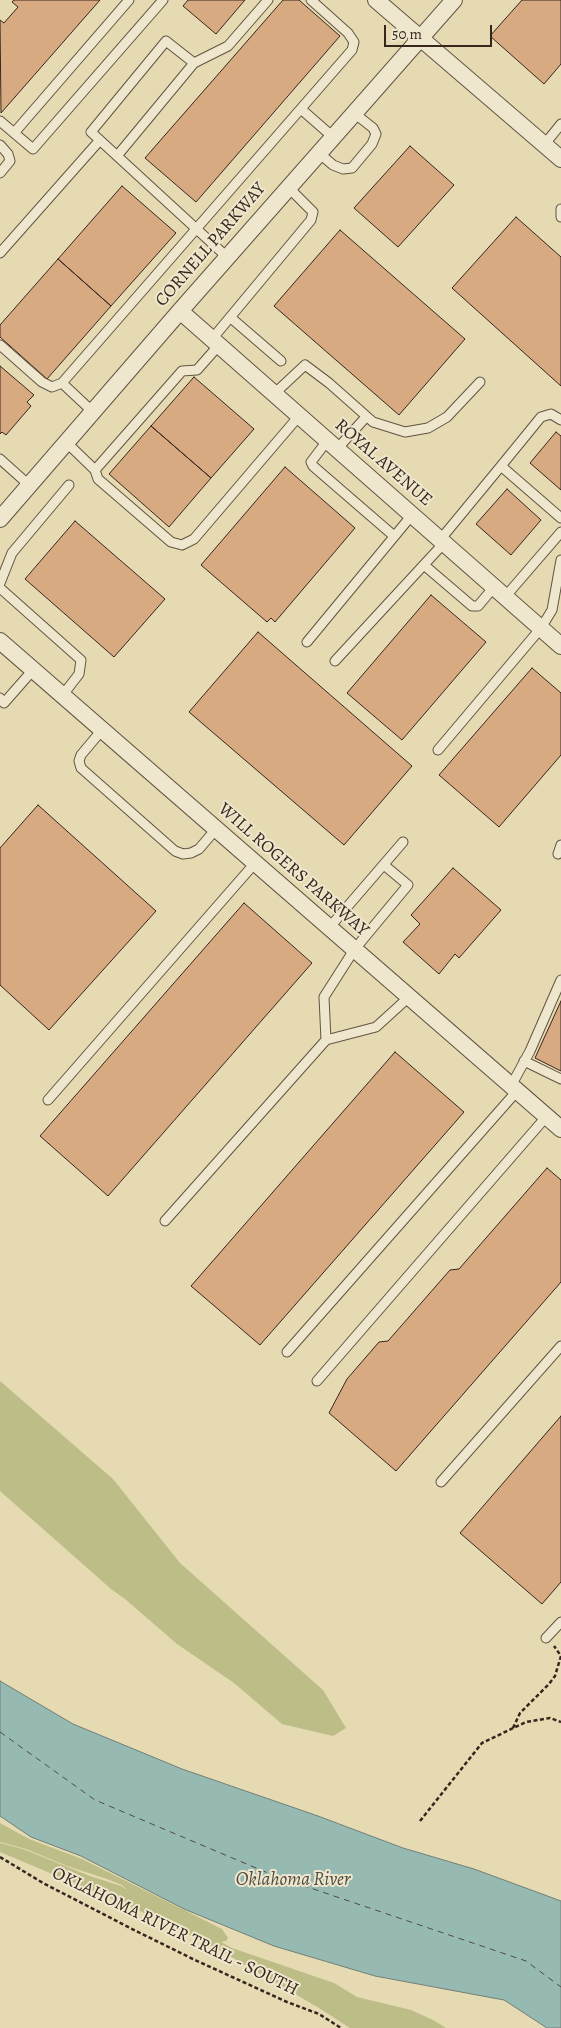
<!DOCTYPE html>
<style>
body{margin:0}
#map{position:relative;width:561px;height:2028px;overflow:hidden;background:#e5dab2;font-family:Alegreya,serif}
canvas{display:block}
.scale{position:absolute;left:384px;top:25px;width:108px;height:22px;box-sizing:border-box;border:2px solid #37261e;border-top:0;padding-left:6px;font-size:15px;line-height:18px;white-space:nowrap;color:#37261e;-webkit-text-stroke:4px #eee7cd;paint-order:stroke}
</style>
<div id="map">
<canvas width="561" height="2028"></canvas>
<div class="scale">50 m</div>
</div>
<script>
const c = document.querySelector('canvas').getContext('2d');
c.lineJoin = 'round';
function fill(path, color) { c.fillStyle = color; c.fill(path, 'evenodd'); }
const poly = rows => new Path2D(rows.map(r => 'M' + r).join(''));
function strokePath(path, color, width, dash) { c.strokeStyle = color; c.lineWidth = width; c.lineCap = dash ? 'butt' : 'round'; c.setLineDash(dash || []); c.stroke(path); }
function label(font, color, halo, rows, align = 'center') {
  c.font = font + ' Alegreya,serif'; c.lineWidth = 4; c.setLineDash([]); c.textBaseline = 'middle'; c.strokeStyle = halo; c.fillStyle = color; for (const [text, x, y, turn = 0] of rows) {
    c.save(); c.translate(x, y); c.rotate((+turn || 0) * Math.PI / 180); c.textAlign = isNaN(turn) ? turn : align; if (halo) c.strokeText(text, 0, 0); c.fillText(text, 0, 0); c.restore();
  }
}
const green = poly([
 [0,1381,113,1479,180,1563,323,1690,346,1728,333,1736,282,1724,234,1683,177,1644,125,1599,111,1589,0,1491],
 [0,1823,29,1839,82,1859,222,1929,228,1938,226,1941,221,1942,232,1948,334,1983,357,1997,411,2010,435,2021,446,2028,350,2028,319,2008,216,1948,138,1910,0,1852,0,1843,23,1849,90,1876,121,1886,127,1890,122,1885,107,1879,67,1866,26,1849,0,1842]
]);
const water = poly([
 [0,1681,73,1724,182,1769,318,1816,403,1848,474,1869,561,1901,561,2028,547,2028,504,2000,375,1976,274,1946,184,1909,81,1856,31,1837,0,1816,0,1681]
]);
const ferry = poly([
 [0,1732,95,1800,275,1876,526,1961,561,1987]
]);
const building = poly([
 [14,0,100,0,1,113,0,20,4,23,18,7,12,2,14,0],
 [188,0,245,0,216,34,183,6,188,0],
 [283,0,299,0,340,36,196,202,145,158,283,0],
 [522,0,561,0,561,64,544,84,490,36,522,0],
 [410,146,454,185,398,247,354,208,410,146],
 [122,186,176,233,111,306,58,259,122,186],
 [516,217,561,257,561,386,452,288,516,217],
 [340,230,465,339,399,415,274,306,340,230],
 [58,259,111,306,47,379,0,337,0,325,58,259],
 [0,366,34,395,27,402,31,406,6,435,2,432,0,434,0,366],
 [194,377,254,429,211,478,151,426,194,377],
 [151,426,211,478,169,527,109,474,151,426],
 [556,432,561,436,561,490,530,463,556,432],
 [285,467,355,528,275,622,271,618,267,622,201,565,285,467],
 [507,489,541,520,511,555,476,524,507,489],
 [75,521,165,599,114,657,25,579,75,521],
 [431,595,486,642,402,740,347,693,431,595],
 [258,632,412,766,344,845,189,712,258,632],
 [532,668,561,693,561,755,499,827,439,775,532,668],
 [38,805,156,911,49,1030,0,985,0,848,38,805],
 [453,868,501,910,459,958,455,954,439,974,403,942,420,924,411,915,453,868],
 [244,903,312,963,108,1196,40,1136,244,903],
 [561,1001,561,1071,535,1058,561,1001],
 [395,1052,464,1112,260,1345,191,1286,395,1052],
 [547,1168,561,1180,561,1282,396,1471,329,1413,347,1379,379,1342,388,1341,450,1270,459,1269,547,1168],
 [561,1416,561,1582,542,1604,460,1533,561,1416]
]);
const path = poly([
 [513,1728,520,1713,549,1684,555,1676,561,1656,554,1646],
 [420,1821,482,1743,526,1722,550,1718,561,1722],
 [0,1857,43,1883,136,1931,195,1960,287,2002,319,2014,341,2028]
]);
const service = poly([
 [194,63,166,41,91,132,227,257],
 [301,109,333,137],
 [0,121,33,149,163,0],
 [14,133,129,0],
 [0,145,8,154,10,161,0,173],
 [544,145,561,124],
 [319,153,333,165,343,169,352,168,372,144,376,134,373,128,354,113],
 [117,156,194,63,228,46,268,0],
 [561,209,561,217],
 [0,253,100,140],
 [230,317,281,361],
 [212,339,311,220,313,212,288,187],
 [0,345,42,382,52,387,62,383,352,50,354,42,348,33,311,0],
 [219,345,197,370,182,371,95,470,98,479,171,542,182,545,194,539,299,416],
 [62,383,93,412],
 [274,394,305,365,329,383,373,422,405,432,428,428,447,417,480,382],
 [327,441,311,462,313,466,394,536],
 [66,442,95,470],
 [337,449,366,417],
 [0,459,29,485],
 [501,466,541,417,551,414,561,420],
 [440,540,501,466,561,518],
 [424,565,472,606,478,606,494,587],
 [0,583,12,553,69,485],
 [0,588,81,660,79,674,62,696],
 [505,597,561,532],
 [307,642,412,515],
 [335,661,444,543],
 [0,698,4,703,33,670],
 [102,730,81,755,79,761,81,768,175,851,183,854,191,853,199,849,216,829],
 [438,750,541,628,552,610,561,560],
 [558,854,561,845],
 [384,865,408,885,354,950,324,997,326,1040,376,1027,409,997],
 [329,928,403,842],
 [524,1061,561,1079],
 [511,1086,530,1051,561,980],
 [48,1100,255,863],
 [165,1221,326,1040],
 [287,1352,517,1091],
 [317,1381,546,1117],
 [441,1482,561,1346],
 [546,1638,561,1622]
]);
const minor = poly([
 [376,0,561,159],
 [180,311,561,646],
 [0,519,180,311,454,0],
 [0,641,561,1129]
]);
const streetNames = [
 ["CORNELL PARKWAY",211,245,-49],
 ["ROYAL AVENUE",383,463,41],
 ["WILL ROGERS PARKWAY",293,870,41],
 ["OKLAHOMA RIVER TRAIL - SOUTH",175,1932,26]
];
const waterNames = [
 ["Oklahoma River",293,1880]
];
fill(green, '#bcbd87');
fill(water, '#96bab2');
strokePath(water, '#707f77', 1);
strokePath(ferry, '#4f4b43', 1, [6, 5]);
fill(building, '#d8aa81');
strokePath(building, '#37261e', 1);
strokePath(service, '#625343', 11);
strokePath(minor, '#625343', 18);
strokePath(path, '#37261e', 2.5, [4, 2.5]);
strokePath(service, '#eee7cd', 9);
strokePath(minor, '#eee7cd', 16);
label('18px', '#37261e', '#eee7cd', streetNames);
label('italic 19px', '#4f4b43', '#eee7cd', waterNames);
</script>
